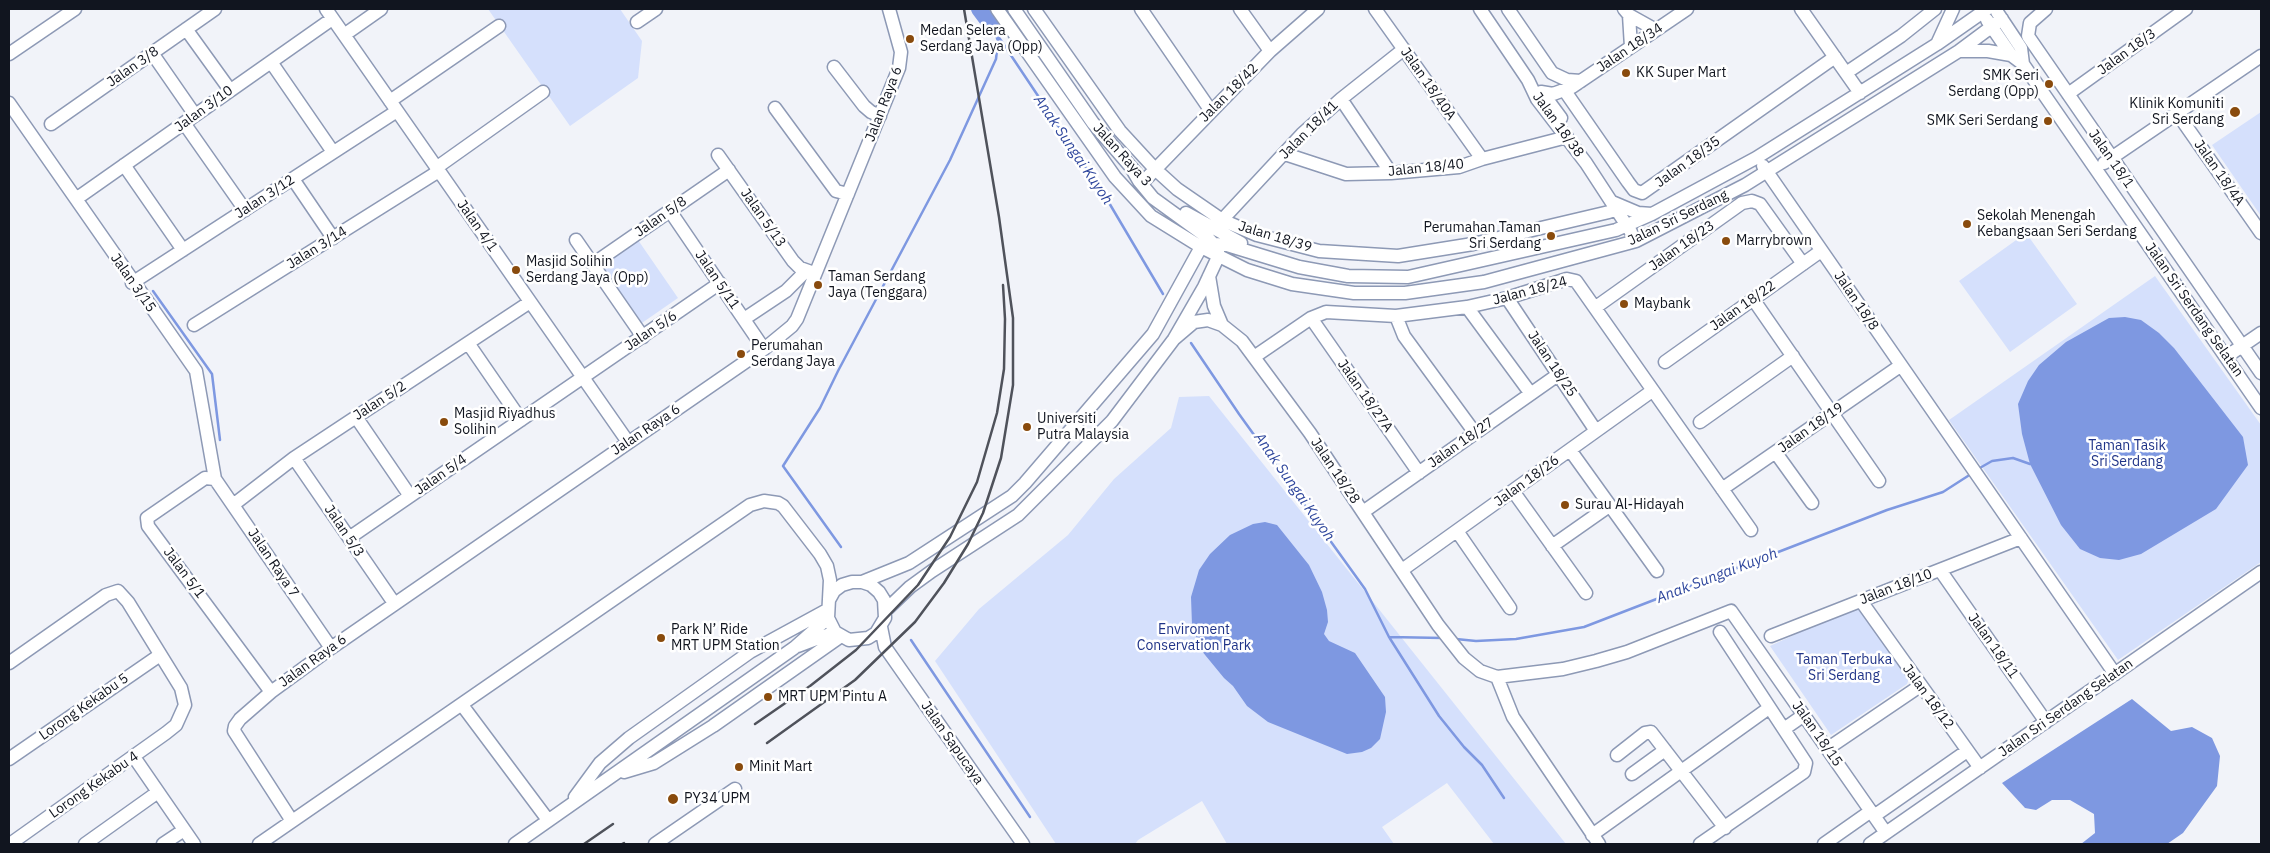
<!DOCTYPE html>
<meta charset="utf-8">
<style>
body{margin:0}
#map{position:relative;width:2270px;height:853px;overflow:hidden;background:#f1f3f9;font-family:"IBM Plex Sans",sans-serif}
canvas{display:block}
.frame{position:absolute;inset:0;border:10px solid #11151f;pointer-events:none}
</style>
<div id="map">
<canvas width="2270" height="853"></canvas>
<div class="frame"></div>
</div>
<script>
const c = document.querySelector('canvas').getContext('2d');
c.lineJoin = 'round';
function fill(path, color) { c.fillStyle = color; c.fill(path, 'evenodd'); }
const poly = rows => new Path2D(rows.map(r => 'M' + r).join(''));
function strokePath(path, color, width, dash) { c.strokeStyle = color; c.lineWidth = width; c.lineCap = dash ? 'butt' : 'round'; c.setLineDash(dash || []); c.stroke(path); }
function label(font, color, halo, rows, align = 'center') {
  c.font = font + ' "IBM Plex Sans",sans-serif'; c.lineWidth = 5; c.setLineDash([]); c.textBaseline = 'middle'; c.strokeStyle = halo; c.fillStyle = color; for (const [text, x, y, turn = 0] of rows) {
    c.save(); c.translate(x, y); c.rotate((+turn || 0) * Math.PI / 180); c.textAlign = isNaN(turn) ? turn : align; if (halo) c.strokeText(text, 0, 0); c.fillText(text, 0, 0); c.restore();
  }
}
const green = poly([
 [488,9,620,9,642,41,638,78,570,126],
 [2261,112,2261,216,2212,145],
 [2026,233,2077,304,2010,352,1959,281],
 [638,240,678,298,639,325,599,268],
 [2155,276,2261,425,2261,562,2118,660,1949,420],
 [1209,396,1566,844,1494,844,1447,783,1382,827,1394,844,1227,844,1202,801,1138,840,1135,844,1056,844,935,661,979,609,1068,535,1114,479,1171,428,1179,397],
 [1855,607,1862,609,1910,676,1907,684,1831,735,1770,646]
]);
const water = poly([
 [2125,317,2141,320,2159,333,2174,348,2243,437,2248,465,2216,509,2141,554,2119,560,2100,558,2080,549,2061,525,2030,464,2022,434,2018,404,2028,381,2039,365,2066,342,2109,318],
 [1265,522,1277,525,1309,565,1322,592,1327,610,1328,622,1324,634,1329,641,1355,653,1385,697,1386,712,1380,739,1371,748,1362,752,1347,754,1268,722,1247,706,1233,686,1224,678,1201,650,1192,625,1191,597,1199,570,1210,554,1230,535,1253,524],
 [2132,699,2171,731,2192,727,2212,738,2220,756,2217,786,2183,833,2167,844,2081,844,2095,833,2094,814,2070,800,2052,800,2036,810,2025,808,2002,783]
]);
const stream = poly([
 [996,33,1105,196,1163,294],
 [153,291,212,374,220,440],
 [1191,343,1239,414,1365,589,1389,637,1439,716,1464,747,1482,765,1504,798],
 [1978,469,1992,461,2013,458,2030,464],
 [841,547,783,466,820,408,838,371,950,160,996,59,998,41,994,29],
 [1389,637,1443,638],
 [1456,639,1476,641,1516,639,1584,627,1887,510,1943,492,1971,474],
 [911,640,1030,817]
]);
const river = poly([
 [979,9,994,29]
]);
const minor = poly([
 [326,9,628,442],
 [997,9,1115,177,1151,216,1201,247,1247,270,1292,284,1354,293,1405,293,1484,282,1636,241,1745,185,1959,51,2002,19],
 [1014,9,1093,123,1137,174],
 [1034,9,1120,131,1155,169,1177,189,1222,220,1257,235,1319,251,1398,256,1473,244,1609,212],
 [1141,9,1211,111],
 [1240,9,1270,51],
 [1375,9,1482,159],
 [1480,9,1528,80,1537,99,1586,163,1631,232],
 [1508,9,1552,73,1567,80,1581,81],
 [1624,9,1629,15,1656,30],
 [1801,9,1860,93],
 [2046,9,2030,23,2028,36,2261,373],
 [1997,12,2021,48,2023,64],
 [1629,15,1631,47],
 [1987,20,2011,55,2023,64,2261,408],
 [637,22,656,9],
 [186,29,230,90],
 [344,35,381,9],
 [1937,44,1953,9],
 [1959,51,1988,51,2011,55],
 [152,53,195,115],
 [9,54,75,9],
 [271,62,333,152],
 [834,67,864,106,871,112,880,116],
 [1846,73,1901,36,1935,9],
 [1541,92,1553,94,1572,87,1687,9],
 [1567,94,1628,182,1634,190,1642,193,1835,57],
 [2068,94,2186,9],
 [1544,95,1561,118],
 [1341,99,1391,173],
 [390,101,499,26],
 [9,103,196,371,215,479,331,648],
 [775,108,836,191,848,194],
 [2177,113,2261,233],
 [184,123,245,210],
 [51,124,215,9],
 [1285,154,1346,174,1391,173,1459,167,1482,159,1567,137],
 [718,155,793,261,800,268,814,273],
 [2104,163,2261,56],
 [124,165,183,250],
 [1763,166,2115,674],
 [436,168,543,92],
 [293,179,333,238],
 [1144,181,1270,51,1318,9],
 [76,199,332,19],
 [1612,202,1638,213,1652,214],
 [670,211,764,349],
 [1186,213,1241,243],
 [1222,220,1302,134,1341,99,1404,49],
 [576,240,643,337],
 [593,264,729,170],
 [1209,276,1214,306,1222,325],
 [132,283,397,111],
 [1507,298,1596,431],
 [1753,299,1879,481],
 [1467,307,1531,394],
 [1596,307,1742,203,1752,201,1760,204,1803,264],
 [1396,316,1404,336,1475,433],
 [1311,318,1419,473],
 [744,319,786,291,806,271],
 [194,325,439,171],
 [1174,339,1194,322,1208,320,1222,325,1242,341,1310,433,1438,625,1464,658,1480,671,1497,677,1563,669,1596,661,1627,652,1731,611,1886,833],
 [468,343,521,420],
 [1254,357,1311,318,1326,312,1396,316,1467,307,1507,298,1567,279,1576,281,1751,530],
 [2226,357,2261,333],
 [1665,362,1821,251],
 [356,417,410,496],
 [1700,422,1793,356],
 [1570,450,1657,571],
 [1776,453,1812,503],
 [294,458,394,603],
 [215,479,205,478,147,518,148,526,271,692],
 [1722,489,1900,366],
 [1513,491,1586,593],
 [233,505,294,458,530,302],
 [1363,512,1559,374],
 [1457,531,1510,608],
 [349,538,720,283],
 [1552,546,1609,506],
 [1402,570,1652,391],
 [1940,570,2046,722],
 [862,582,909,563,1012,496,1025,483,1153,334,1201,247,1214,244,1227,245,1299,267,1348,276,1408,277,1616,230,1652,214,1756,158,1937,44,1987,9],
 [1861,601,1980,768],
 [886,610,910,587,932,571,1018,515,1112,421,1174,339,1204,287,1218,257,1218,249,1208,238,1153,198,1139,181,1132,169],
 [881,627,885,647,1023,844],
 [1771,636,2021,538],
 [798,646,835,632],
 [9,663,106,595,118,591,128,602,181,688,185,705,176,725,166,733,10,844],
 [1497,677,1513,717,1599,844],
 [462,705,548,820],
 [1784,729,1804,715],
 [1827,749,1920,686],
 [1617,755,1645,733,1651,732,1725,828],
 [134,757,194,844],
 [9,759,160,655],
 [624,772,654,763,713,726,841,636],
 [1632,774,1665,750],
 [575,797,600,763,629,738,750,652,827,610],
 [1874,816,1967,751],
 [292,821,234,731,235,726,240,719,271,692,331,648,764,349,792,326,797,319,899,68,901,52,889,9],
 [1592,835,1769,708],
 [85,844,158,792],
 [163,844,184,830],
 [259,844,750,505,764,501,778,503,783,506,820,554,827,566,830,580,828,618,835,632,849,640,868,638,876,633,885,618,884,600,879,592,871,585,862,582,852,582,842,585,834,591,829,600],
 [515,844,794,648,828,618],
 [655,844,735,789],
 [1700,844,1804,772,1806,763,1720,632],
 [1824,844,1871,811],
 [1870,844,2261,572]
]);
const rail = poly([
 [755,724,810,686,856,650,918,585,950,537,977,482,997,413,1004,369,1005,319,1003,285],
 [767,743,855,680,915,622,944,583,968,544,983,513,1001,458,1013,385,1013,318,999,217,964,9],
 [584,844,613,824],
 [622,844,624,843]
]);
const markers = [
 [910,39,5,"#894b0d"],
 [1626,73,5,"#894b0d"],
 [2049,84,5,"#894b0d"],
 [2235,112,6,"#894b0d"],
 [2048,121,5,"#894b0d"],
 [1967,224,5,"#894b0d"],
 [1551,236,5,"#894b0d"],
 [1726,241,5,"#894b0d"],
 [516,270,5,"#894b0d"],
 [818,285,5,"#894b0d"],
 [1624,304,5,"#894b0d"],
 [741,354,5,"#894b0d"],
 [444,422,5,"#894b0d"],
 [1027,427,5,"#894b0d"],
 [1565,505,5,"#894b0d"],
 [661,638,5,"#894b0d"],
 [768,697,5,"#894b0d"],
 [739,767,5,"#894b0d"],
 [673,799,6,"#894b0d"]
];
const poiNames = [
 ["Medan Selera",920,31],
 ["Serdang Jaya (Opp)",920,47],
 ["KK Super Mart",1636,73],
 ["SMK Seri",2039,76,"right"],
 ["Serdang (Opp)",2039,92,"right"],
 ["Klinik Komuniti",2224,104,"right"],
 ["Sri Serdang",2224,120,"right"],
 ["SMK Seri Serdang",2038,121,"right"],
 ["Sekolah Menengah",1977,216],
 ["Kebangsaan Seri Serdang",1977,232],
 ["Perumahan Taman",1541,228,"right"],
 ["Sri Serdang",1541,244,"right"],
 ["Marrybrown",1736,241],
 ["Masjid Solihin",526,262],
 ["Serdang Jaya (Opp)",526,278],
 ["Taman Serdang",828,277],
 ["Jaya (Tenggara)",828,293],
 ["Maybank",1634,304],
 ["Perumahan",751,346],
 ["Serdang Jaya",751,362],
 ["Masjid Riyadhus",454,414],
 ["Solihin",454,430],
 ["Universiti",1037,419],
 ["Putra Malaysia",1037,435],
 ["Surau Al-Hidayah",1575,505],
 ["Park N’ Ride",671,630],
 ["MRT UPM Station",671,646],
 ["MRT UPM Pintu A",778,697],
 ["Minit Mart",749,767],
 ["PY34 UPM",684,799]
];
const streetNames = [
 ["Jalan 18/34",1630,48,-34],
 ["Jalan 18/3",2127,52,-36],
 ["Jalan 3/8",133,67,-35],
 ["Jalan 18/40A",1428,84,55],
 ["Jalan 18/42",1229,93,-45],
 ["Jalan Raya 6",884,104,-69],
 ["Jalan 3/10",204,109,-36],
 ["Jalan 18/38",1558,125,54],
 ["Jalan 18/41",1309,130,-45],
 ["Jalan Raya 3",1122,155,48],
 ["Jalan 18/1",2111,159,55],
 ["Jalan 18/35",1688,162,-36],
 ["Jalan 18/40",1426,168,-6],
 ["Jalan 18/4A",2219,173,55],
 ["Jalan 3/12",265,197,-33],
 ["Jalan 5/8",661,217,-35],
 ["Jalan 5/13",763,218,55],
 ["Jalan Sri Serdang",1678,218,-26],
 ["Jalan 4/1",477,226,55],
 ["Jalan 18/39",1275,237,17],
 ["Jalan 18/23",1682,246,-35],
 ["Jalan 3/14",317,248,-32],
 ["Jalan 5/11",717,280,56],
 ["Jalan 3/15",133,283,55],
 ["Jalan 18/24",1530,291,-15],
 ["Jalan 18/8",1856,301,56],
 ["Jalan 18/22",1743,306,-35],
 ["Jalan Sri Serdang Selatan",2194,310,55],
 ["Jalan 5/6",651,331,-34],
 ["Jalan 18/25",1552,364,56],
 ["Jalan 18/27A",1365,396,55],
 ["Jalan 5/2",380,401,-33],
 ["Jalan 18/19",1811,428,-35],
 ["Jalan Raya 6",646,430,-34],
 ["Jalan 18/27",1461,443,-35],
 ["Jalan 18/28",1335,471,56],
 ["Jalan 5/4",441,475,-35],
 ["Jalan 18/26",1527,481,-36],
 ["Jalan 5/3",344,531,56],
 ["Jalan Raya 7",273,563,56],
 ["Jalan 5/1",184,573,53],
 ["Jalan 18/10",1896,587,-21],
 ["Jalan 18/11",1993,646,55],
 ["Jalan Raya 6",313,661,-36],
 ["Jalan 18/12",1928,697,54],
 ["Lorong Kekabu 5",84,707,-35],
 ["Jalan Sri Serdang Selatan",2066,708,-35],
 ["Jalan 18/15",1817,734,55],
 ["Jalan Sapucaya",952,743,55],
 ["Lorong Kekabu 4",94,785,-35]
];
const parkNames = [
 ["Taman Tasik",2127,446],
 ["Sri Serdang",2127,462],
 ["Enviroment",1194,630],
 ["Conservation Park",1194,646],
 ["Taman Terbuka",1844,660],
 ["Sri Serdang",1844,676]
];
const waterNames = [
 ["Anak Sungai Kuyoh",1073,150,56],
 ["Anak Sungai Kuyoh",1294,487,55],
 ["Anak Sungai Kuyoh",1717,576,-21]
];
fill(green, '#d5e0fc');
fill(water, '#7e98e1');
strokePath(stream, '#7e98e1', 2.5);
strokePath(river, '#7e98e1', 16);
strokePath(minor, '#8d99b5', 15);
strokePath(minor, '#fff', 12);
strokePath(rail, '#4f525b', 2.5);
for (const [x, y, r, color] of markers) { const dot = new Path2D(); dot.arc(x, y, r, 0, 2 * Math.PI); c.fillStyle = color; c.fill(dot); strokePath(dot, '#fff', 2); }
label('14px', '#11151f', '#fff', poiNames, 'left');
label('14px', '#11151f', '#fff', streetNames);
label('14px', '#203488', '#fff', parkNames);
label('italic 15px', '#2f479d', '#fff', waterNames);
</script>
